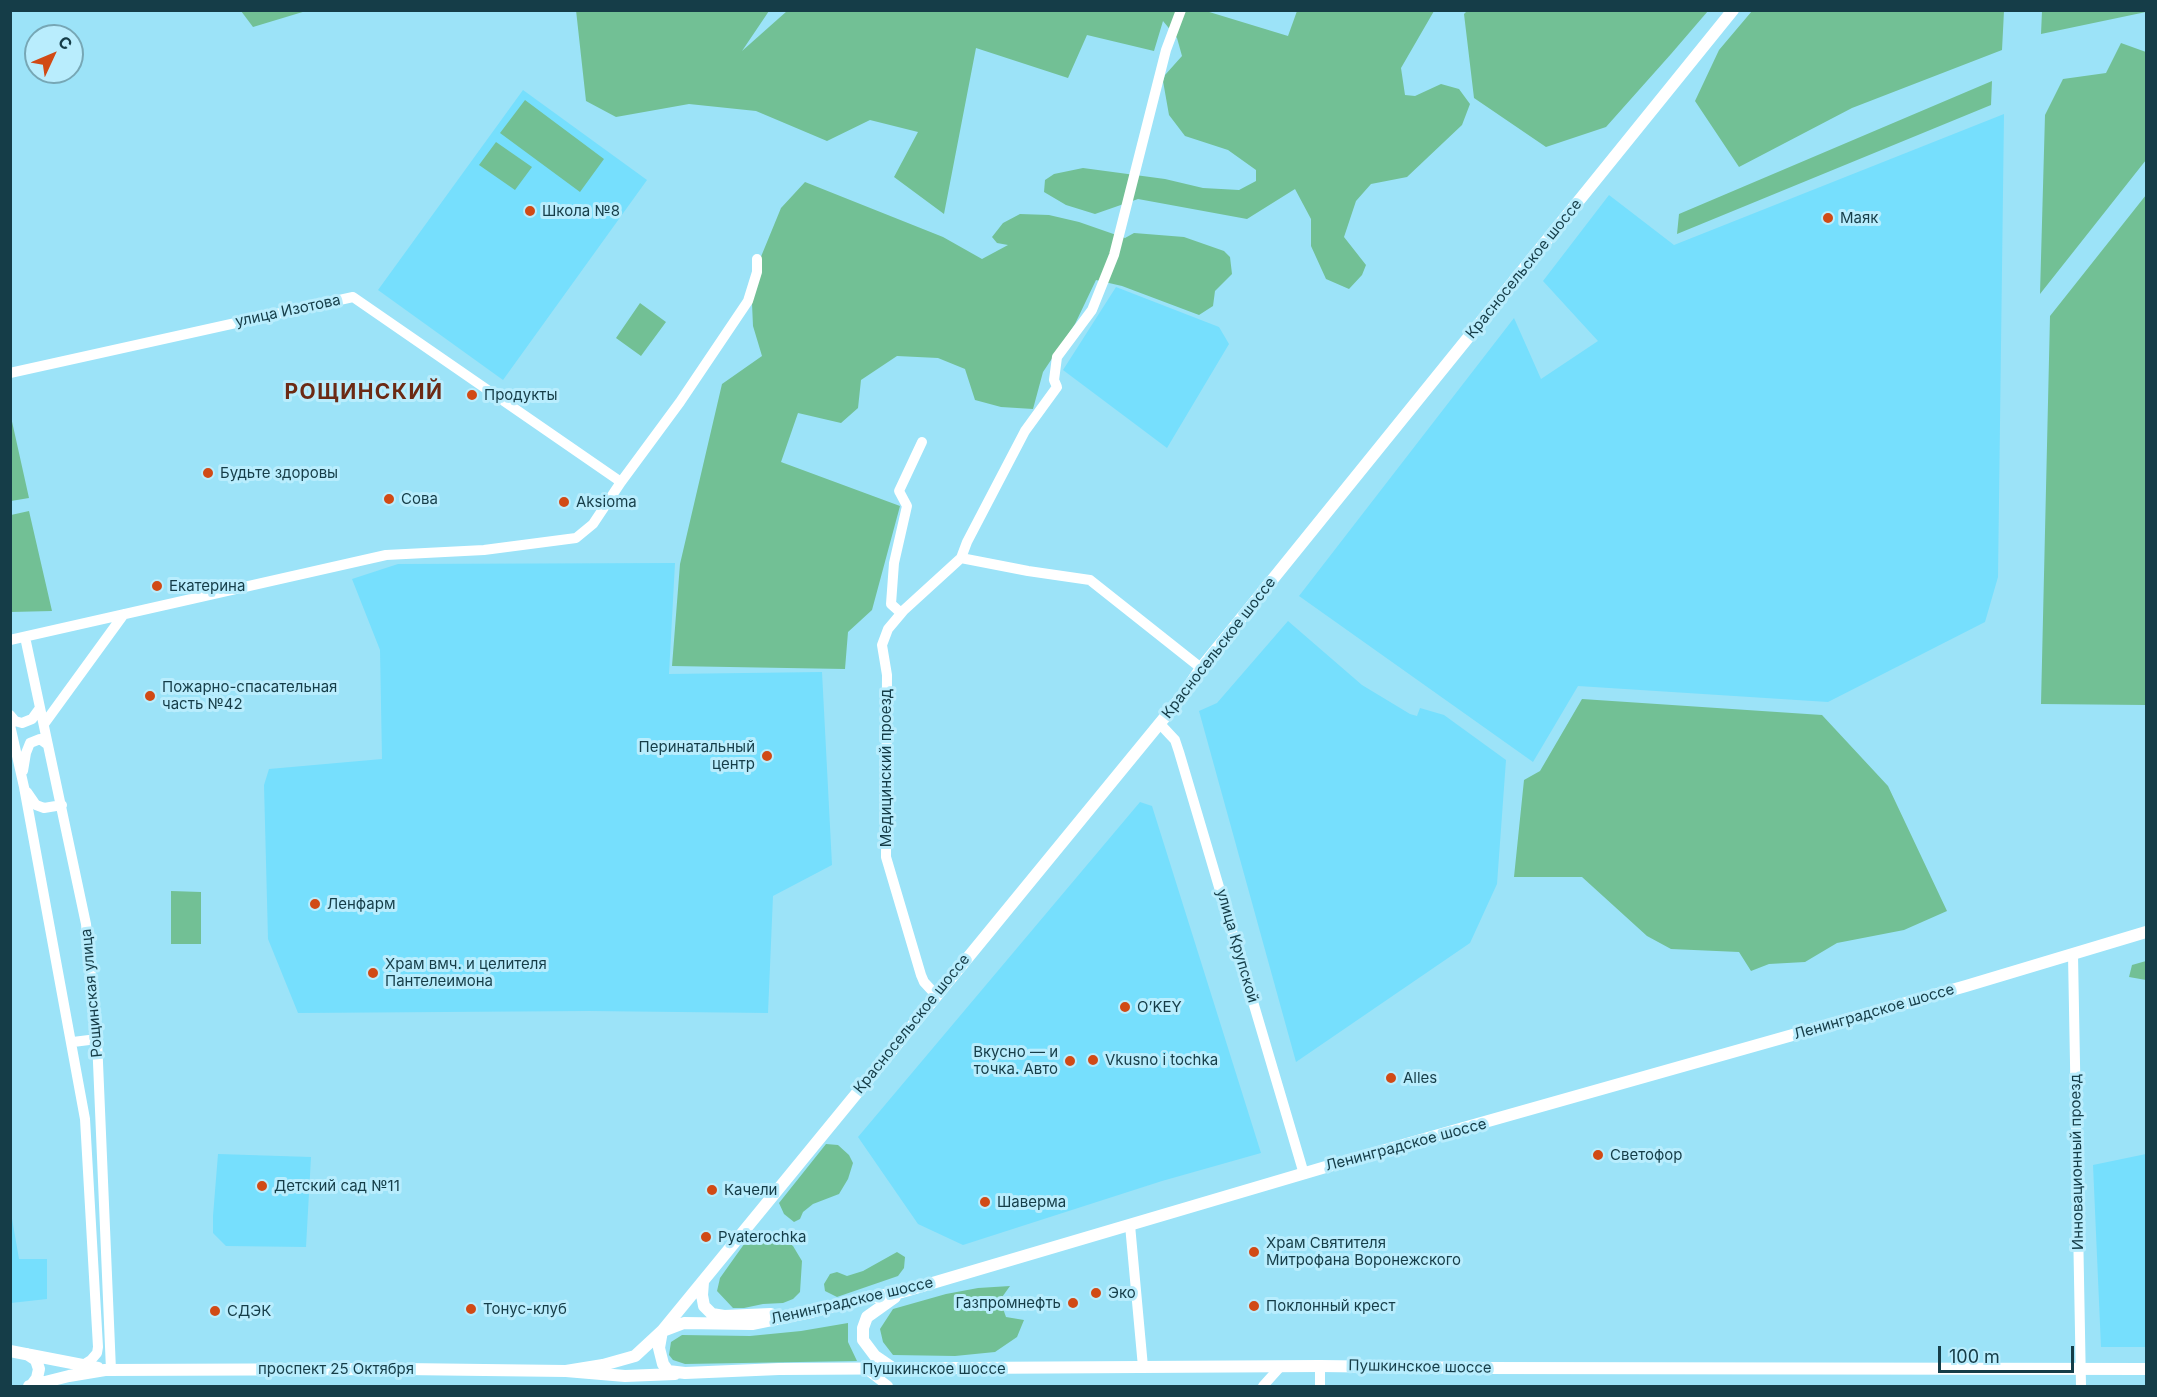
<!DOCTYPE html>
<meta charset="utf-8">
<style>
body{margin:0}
#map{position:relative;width:2157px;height:1397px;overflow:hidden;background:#9ce3f8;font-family:Inter,sans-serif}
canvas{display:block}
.frame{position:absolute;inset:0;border:12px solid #153d48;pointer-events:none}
.north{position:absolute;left:24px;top:24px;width:60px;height:60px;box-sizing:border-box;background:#b9edfd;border:2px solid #77a7b5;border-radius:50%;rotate:46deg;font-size:16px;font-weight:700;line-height:24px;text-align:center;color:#153d48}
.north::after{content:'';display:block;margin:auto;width:21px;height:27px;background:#d14a15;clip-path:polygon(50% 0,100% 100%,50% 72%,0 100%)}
.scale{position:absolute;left:1938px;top:1346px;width:136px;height:27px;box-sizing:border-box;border:3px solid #153d48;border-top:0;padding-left:8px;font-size:18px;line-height:21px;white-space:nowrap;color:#153d48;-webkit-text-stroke:4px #b9edfd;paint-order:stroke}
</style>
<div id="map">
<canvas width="2157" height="1397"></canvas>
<div class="frame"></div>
<div class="north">С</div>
<div class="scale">100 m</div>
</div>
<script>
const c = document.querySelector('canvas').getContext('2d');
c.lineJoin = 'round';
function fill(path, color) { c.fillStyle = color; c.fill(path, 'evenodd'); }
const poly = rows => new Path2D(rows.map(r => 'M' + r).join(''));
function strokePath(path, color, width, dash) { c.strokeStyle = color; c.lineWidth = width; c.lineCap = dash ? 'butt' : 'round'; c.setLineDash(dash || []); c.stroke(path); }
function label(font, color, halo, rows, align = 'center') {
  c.font = font + ' Inter,sans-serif'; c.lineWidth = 6; c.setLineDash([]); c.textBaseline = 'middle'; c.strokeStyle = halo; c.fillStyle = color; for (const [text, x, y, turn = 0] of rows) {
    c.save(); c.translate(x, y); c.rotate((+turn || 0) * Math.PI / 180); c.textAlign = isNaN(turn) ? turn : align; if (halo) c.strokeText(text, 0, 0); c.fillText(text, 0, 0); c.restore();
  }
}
const built = poly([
 [523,90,647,180,503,380,378,290],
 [2004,114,1998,577,1985,622,1828,702,1578,686,1533,762,1299,596,1514,318,1541,379,1598,341,1543,281,1609,195,1674,245],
 [1116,287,1219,327,1229,344,1167,448,1063,370],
 [675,563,669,674,822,672,832,865,773,896,768,1013,589,1011,298,1013,268,939,264,785,269,769,382,759,380,650,352,579,398,564],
 [1288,621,1362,685,1410,714,1417,716,1420,708,1444,715,1506,760,1497,884,1470,943,1296,1062,1199,711,1217,703],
 [1140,802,1152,806,1261,1153,1162,1181,963,1245,918,1224,858,1137],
 [218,1154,311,1157,306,1247,226,1246,213,1233,213,1216],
 [2146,1154,2146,1347,2101,1347,2093,1165],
 [11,1213,19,1259,47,1259,47,1299,11,1303]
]);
const green = poly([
 [576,10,769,11,742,51,787,11,1206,11,1288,36,1297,11,1434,11,1401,68,1405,95,1415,96,1441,84,1459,89,1470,104,1462,125,1407,177,1371,184,1356,201,1344,237,1366,265,1362,275,1349,289,1326,279,1311,246,1311,219,1295,189,1247,219,1138,199,1095,214,1066,205,1044,192,1045,180,1054,174,1083,168,1165,179,1203,188,1239,190,1256,181,1256,170,1228,150,1185,136,1169,115,1163,81,1165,75,1182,56,1177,38,1163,21,1154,51,1087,35,1068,78,976,48,944,214,894,177,918,132,870,120,827,141,756,111,689,104,616,117,586,101],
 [1468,10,1708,10,1708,11,1671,54,1606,127,1546,147,1474,98,1464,14],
 [241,11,306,11,253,27],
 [1752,11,2004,11,2002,50,1852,108,1739,167,1695,101,1719,50],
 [2042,11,2146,10,2146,12,2041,34],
 [2121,43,2146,52,2146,160,2040,294,2045,115,2063,79,2106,73],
 [1992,81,1991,105,1677,234,1679,214],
 [525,100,604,159,580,192,500,133],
 [496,142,532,167,515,190,479,165],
 [805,182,943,237,982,259,1008,245,997,243,992,237,1003,223,1020,214,1049,215,1079,222,1125,238,1134,233,1184,237,1224,251,1230,257,1232,274,1215,291,1213,306,1199,315,1122,286,1096,280,1075,324,1043,372,1033,409,1001,407,975,400,965,369,938,358,897,356,861,380,858,408,841,423,798,413,781,462,900,506,872,610,848,632,845,669,672,666,680,564,722,384,762,356,753,326,751,281,781,208],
 [2146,195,2146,705,2041,704,2050,316],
 [640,303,666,322,641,356,616,338],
 [11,417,29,498,11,501,10,501],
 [29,511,52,611,11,612,11,515],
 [1582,699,1822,715,1888,786,1947,911,1904,930,1837,943,1805,962,1769,964,1751,971,1739,952,1671,949,1647,936,1582,877,1514,877,1524,780,1540,771],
 [171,891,201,892,201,944,171,944],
 [2146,961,2146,980,2129,977,2132,965],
 [826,1144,838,1145,849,1155,853,1163,848,1179,839,1194,813,1204,803,1212,800,1219,794,1222,784,1214,779,1203],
 [758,1230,777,1234,793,1246,802,1261,800,1292,793,1299,783,1303,763,1304,744,1308,733,1308,717,1291,720,1278,747,1240],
 [897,1252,905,1257,904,1268,898,1276,837,1297,825,1291,824,1284,830,1274,837,1272,847,1276,863,1271],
 [1010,1286,1000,1300,1006,1317,1024,1320,1017,1337,995,1352,955,1356,893,1355,883,1342,880,1329,893,1309,946,1294,978,1288],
 [848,1323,848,1342,857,1361,685,1364,673,1360,669,1355,671,1342,682,1335,750,1336,801,1331]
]);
const minor = poly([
 [10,373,353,297,621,482],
 [961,558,967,542,1025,431,1057,387,1054,380,1057,357,1092,310,1114,255,1166,50,1181,10],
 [901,613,891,604,894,563,907,506,899,491,922,442],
 [25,637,86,924,97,1039,111,1370],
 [10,640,386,555,484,550,576,538,593,524,621,482,680,402,748,301,757,272,757,259],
 [10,715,15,721,22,723,32,719,40,708],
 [44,724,124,614],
 [1160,724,1175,740,1179,752,1304,1174],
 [10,725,24,787,85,1119,98,1347,97,1353,91,1360,83,1365],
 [23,771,26,753,30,743,40,739,48,745],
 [27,792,36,805,44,808,62,805],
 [2073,955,2081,1386],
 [936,995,924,982,921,975,886,857,887,675,882,645,888,629,904,610,961,558,1028,571,1090,580,1201,668],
 [73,1042,97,1039],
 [1130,1225,1143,1367],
 [866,1369,888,1386],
 [1263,1386,1281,1366],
 [1320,1386,1320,1366]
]);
const major = poly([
 [703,1282,702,1295,704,1306,712,1314,724,1316,771,1314],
 [662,1331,659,1348,663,1364,668,1371,685,1373,779,1369,1320,1366,1480,1368,2146,1369],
 [663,1331,684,1323,752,1324,811,1312,857,1300,902,1292,1329,1166,1966,986,2146,932],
 [10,1351,98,1368],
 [27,1354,36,1360,39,1369,37,1378,31,1386],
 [894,1369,875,1356,863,1340,863,1328,867,1317,895,1297],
 [566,1371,603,1365,635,1356,662,1331,1183,695,1201,668,1733,10],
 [29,1386,69,1376,105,1370,403,1369,566,1371,625,1376,675,1374]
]);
const markers = [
 [530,211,6,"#d14a15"],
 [1828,218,6,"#d14a15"],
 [472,395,6,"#d14a15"],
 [208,473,6,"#d14a15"],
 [389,499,6,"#d14a15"],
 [564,502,6,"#d14a15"],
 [157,586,6,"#d14a15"],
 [150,696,6,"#d14a15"],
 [767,756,6,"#d14a15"],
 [315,904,6,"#d14a15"],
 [373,973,6,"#d14a15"],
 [1125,1007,6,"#d14a15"],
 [1093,1060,6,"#d14a15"],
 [1070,1061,6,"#d14a15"],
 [1391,1078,6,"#d14a15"],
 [1598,1155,6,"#d14a15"],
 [262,1186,6,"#d14a15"],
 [712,1190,6,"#d14a15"],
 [985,1202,6,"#d14a15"],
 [706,1237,6,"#d14a15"],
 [1254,1252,6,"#d14a15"],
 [1096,1293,6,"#d14a15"],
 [1073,1303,6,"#d14a15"],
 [1254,1306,6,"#d14a15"],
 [471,1309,6,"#d14a15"],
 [215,1311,6,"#d14a15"]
];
const poiNames = [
 ["Школа №8",542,211],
 ["Маяк",1840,218],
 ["Продукты",484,395],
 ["Будьте здоровы",220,473],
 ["Сова",401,499],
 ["Aksioma",576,502],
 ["Екатерина",169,586],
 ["Пожарно-спасательная",162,687],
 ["часть №42",162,704],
 ["Перинатальный",755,747,"right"],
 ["центр",755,764,"right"],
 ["Ленфарм",327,904],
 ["Храм вмч. и целителя",385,964],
 ["Пантелеимона",385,981],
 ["O’KEY",1137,1007],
 ["Вкусно — и",1058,1052,"right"],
 ["точка. Авто",1058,1069,"right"],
 ["Vkusno i tochka",1105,1060],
 ["Alles",1403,1078],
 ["Светофор",1610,1155],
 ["Детский сад №11",274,1186],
 ["Качели",724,1190],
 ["Шаверма",997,1202],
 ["Pyaterochka",718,1237],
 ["Храм Святителя",1266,1243],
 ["Митрофана Воронежского",1266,1260],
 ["Эко",1108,1293],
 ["Газпромнефть",1061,1303,"right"],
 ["Поклонный крест",1266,1306],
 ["Тонус-клуб",483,1309],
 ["СДЭК",227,1311]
];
const streetNames = [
 ["Красносельское шоссе",1524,269,-51],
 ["улица Изотова",288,311,-12],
 ["Красносельское шоссе",1219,648,-52],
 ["Медицинский проезд",886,768,-90],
 ["улица Крупской",1237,946,74],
 ["Рощинская улица",92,993,-95],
 ["Ленинградское шоссе",1874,1012,-16],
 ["Красносельское шоссе",912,1024,-51],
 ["Ленинградское шоссе",1406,1145,-15],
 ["Инновационный проезд",2077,1162,-91],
 ["Ленинградское шоссе",852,1301,-13],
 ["Пушкинское шоссе",1420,1367,1],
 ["проспект 25 Октября",336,1369],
 ["Пушкинское шоссе",934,1369]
];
const districtNames = [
 ["РОЩИНСКИЙ",364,393]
];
fill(built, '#76dffd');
fill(green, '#72c095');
strokePath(minor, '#fff', 10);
strokePath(major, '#fff', 12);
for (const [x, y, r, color] of markers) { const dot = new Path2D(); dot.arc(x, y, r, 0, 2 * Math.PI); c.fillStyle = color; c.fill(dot); strokePath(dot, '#b9edfd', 2); }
label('15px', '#153d48', '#b9edfd', poiNames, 'left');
label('15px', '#153d48', '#b9edfd', streetNames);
c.letterSpacing = '1.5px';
label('bold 21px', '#6c2a14', '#b9edfd', districtNames);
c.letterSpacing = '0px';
</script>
